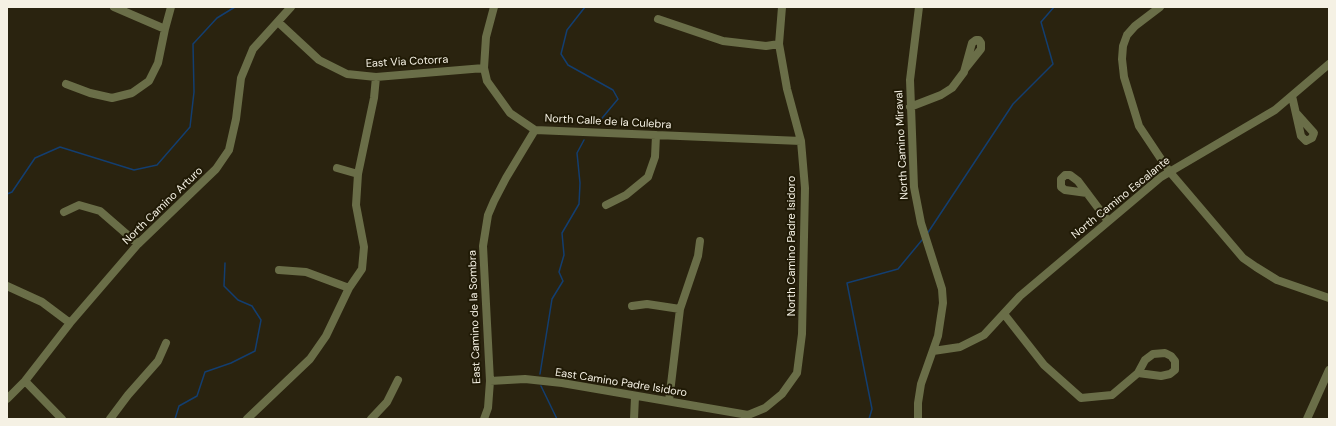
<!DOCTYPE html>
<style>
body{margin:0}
#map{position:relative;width:1336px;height:426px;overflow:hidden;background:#2a230f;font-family:"DM Sans",sans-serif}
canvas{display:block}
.frame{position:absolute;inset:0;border:8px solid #f5f1e4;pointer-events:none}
</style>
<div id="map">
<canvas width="1336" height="426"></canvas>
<div class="frame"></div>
</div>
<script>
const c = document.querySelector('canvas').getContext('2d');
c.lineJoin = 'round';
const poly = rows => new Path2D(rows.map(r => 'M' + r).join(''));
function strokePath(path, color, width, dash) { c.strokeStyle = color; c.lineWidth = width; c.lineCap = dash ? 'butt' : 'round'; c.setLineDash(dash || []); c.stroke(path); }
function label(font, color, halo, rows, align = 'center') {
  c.font = font + ' "DM Sans",sans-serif'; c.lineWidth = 4; c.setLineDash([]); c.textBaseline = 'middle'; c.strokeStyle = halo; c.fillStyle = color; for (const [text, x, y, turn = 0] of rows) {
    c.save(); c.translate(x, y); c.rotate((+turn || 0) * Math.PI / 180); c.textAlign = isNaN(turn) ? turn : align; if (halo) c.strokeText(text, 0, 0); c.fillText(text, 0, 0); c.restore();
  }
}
const stream = poly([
 [585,7,567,30,561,54,568,65,613,90,618,99,598,123],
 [7,194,12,192,35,158,60,147,134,170,157,165,190,127,194,92,193,44,217,18,235,7],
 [927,234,1013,104,1053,64,1041,22,1054,7],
 [540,374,552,299,563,281,559,272,564,255,562,233,579,204,580,183,577,153,584,140],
 [541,386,557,419],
 [175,419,179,406,197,396,205,372,231,363,255,351,261,320,252,306,238,300,224,286,225,263],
 [869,419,872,409,847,283,898,269,922,240]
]);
const minor = poly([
 [114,7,165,29],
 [494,7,486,37,484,68,487,81,510,113,535,130,801,141],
 [1160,7,1135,26,1127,35,1123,46,1122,59,1124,77,1139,126,1169,171,1243,258,1256,267,1277,280,1329,298],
 [658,19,723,41,766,46,779,44],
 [278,22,319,60,347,74,376,77,484,68],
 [66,84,90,93,112,98,132,93,149,81,158,63,165,29,171,7],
 [1292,96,1301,136,1306,141,1312,138,1314,133,1297,114],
 [910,107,941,95,952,88,964,72,972,43,976,40,979,40,981,43,981,49,965,69],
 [337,168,358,174],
 [1087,193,1065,190,1061,187,1061,179,1065,175,1070,175,1078,181,1108,221],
 [606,205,626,195,648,177,655,157,656,135],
 [64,212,79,205,100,211,138,244],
 [279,270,306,272,349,288],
 [7,286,42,302,70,323],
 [632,306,647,304,680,309],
 [1004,314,1044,365,1081,398,1112,395,1138,373,1145,360,1153,354,1165,353,1171,356,1175,361,1175,370,1170,374,1161,376,1138,373],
 [933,351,960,347,984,335,1020,296,1161,177,1275,110,1329,64],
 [25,381,62,419],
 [490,381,525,379,562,383,748,415],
 [7,399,25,381,70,323,138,244,216,169,229,150,236,119,241,78,253,49,291,7],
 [669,401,680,309,698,256,700,241],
 [748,415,765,408,782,394,797,373,802,334,805,188,801,141,787,89,779,44,782,7],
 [110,419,128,395,158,361,166,343],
 [247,419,310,359,326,336,349,288,362,269,364,247,356,205,358,174,374,98,376,77],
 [371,419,387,402,398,380],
 [484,419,488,408,490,381,483,246,488,215,494,201,506,178,535,130],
 [634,419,635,397],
 [918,419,918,403,921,384,938,336,943,303,942,289,921,223,914,187,910,80,919,7],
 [1307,419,1329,370]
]);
const streetNames = [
 ["East Via Cotorra",407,62,-3],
 ["North Calle de la Culebra",608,122,3],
 ["North Camino Miraval",902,145,-93],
 ["North Camino Escalante",1121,198,-39],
 ["North Camino Arturo",163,206,-44],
 ["North Camino Padre Isidoro",792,246,-90],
 ["East Camino de la Sombra",475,317,-92],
 ["East Camino Padre Isidoro",621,383,9]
];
strokePath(stream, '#133e70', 1.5);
strokePath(minor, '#6a6e48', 8);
label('11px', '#f5f1e4', '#201a06', streetNames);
</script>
